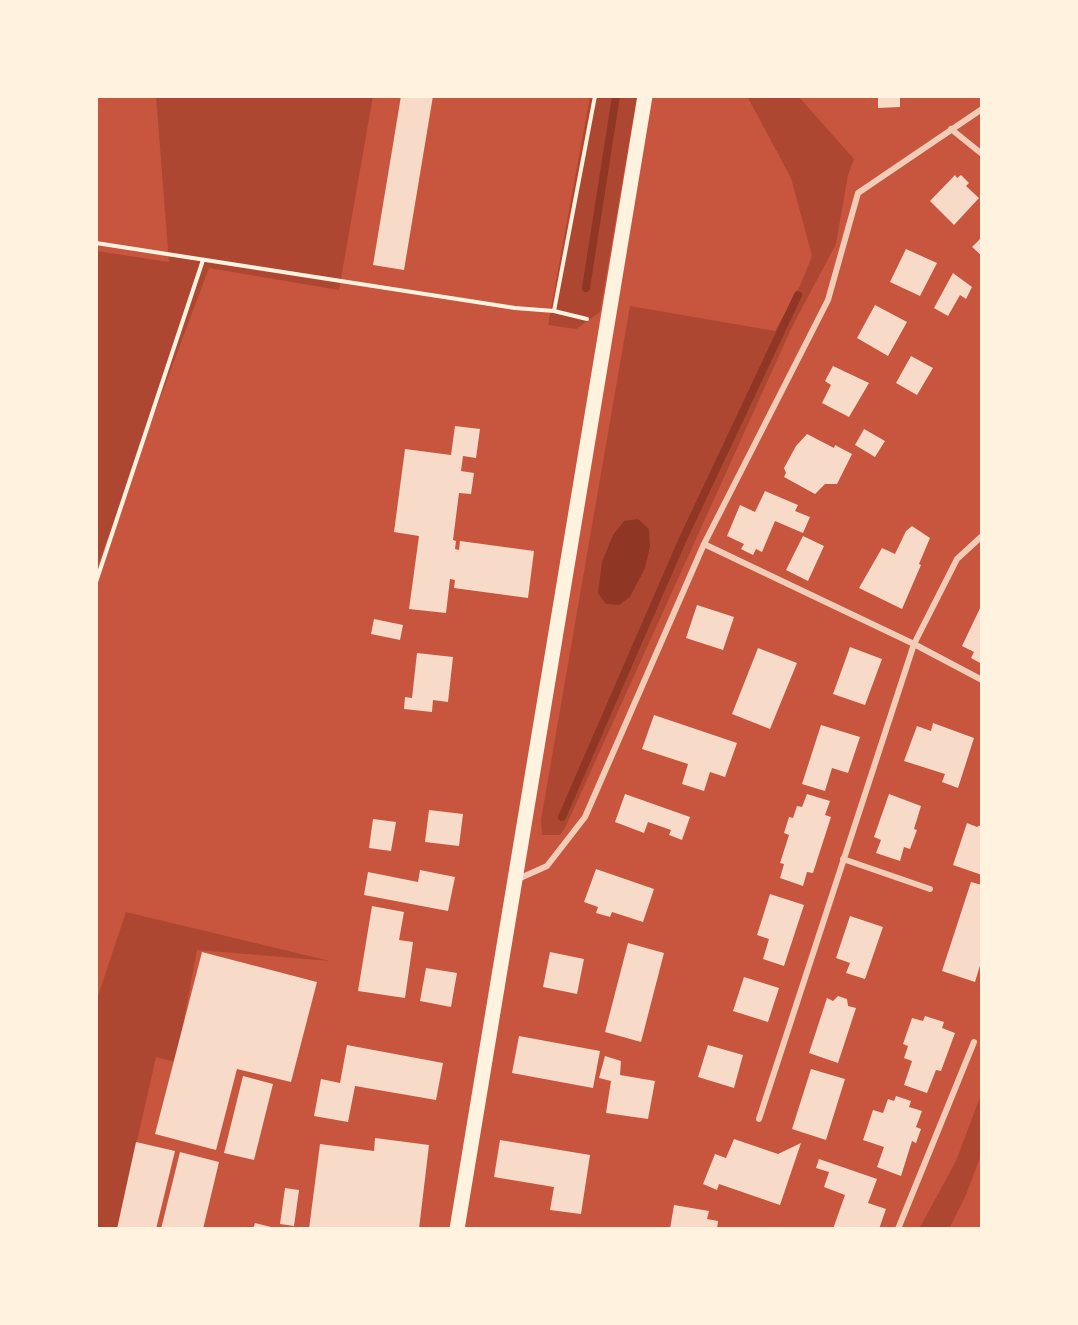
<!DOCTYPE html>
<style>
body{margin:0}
#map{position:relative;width:1078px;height:1325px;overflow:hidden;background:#c8553d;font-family:"Work Sans",sans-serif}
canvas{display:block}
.frame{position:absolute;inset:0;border:98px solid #fff3e0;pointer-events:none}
</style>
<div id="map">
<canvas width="1078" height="1325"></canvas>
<div class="frame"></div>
</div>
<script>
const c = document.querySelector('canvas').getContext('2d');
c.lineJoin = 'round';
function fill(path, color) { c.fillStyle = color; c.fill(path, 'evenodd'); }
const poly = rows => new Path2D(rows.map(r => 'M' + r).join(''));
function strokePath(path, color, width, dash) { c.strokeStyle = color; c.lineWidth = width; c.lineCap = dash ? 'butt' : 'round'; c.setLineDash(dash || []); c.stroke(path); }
const green = poly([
 [156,96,373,96,339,290,209,268,96,570,96,251,169,262],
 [590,96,637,96,600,312,576,329,548,325],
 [747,96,798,96,854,159,848,175,836,244,792,327,566,826,560,835,542,835,541,820,630,306,775,331,800,286,812,256,791,178],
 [126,912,330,961,197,950,176,1062,156,1057,117,1229,96,1229,96,1002],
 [982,1092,982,1152,966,1195,949,1229,919,1229,956,1161]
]);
const water = poly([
 [638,519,649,529,650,546,645,568,630,597,619,605,606,604,598,593,602,562,613,535,624,521]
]);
const stream = poly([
 [586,288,616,96],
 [562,817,682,541,798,295]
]);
const building = poly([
 [401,96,433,96,404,270,373,265],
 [878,96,900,96,900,107,878,108],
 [955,175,957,178,961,175,969,183,966,186,979,198,954,225,930,201],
 [982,237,982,256,972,247],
 [906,249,937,263,920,296,890,282],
 [953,273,972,287,966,299,960,295,948,316,934,308],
 [875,305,907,322,888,356,857,338],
 [911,356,933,368,917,395,896,383],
 [833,366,869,383,849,417,822,403,831,385,825,381],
 [455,426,480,429,476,458,463,456,461,471,474,473,471,494,459,493,453,540,456,541,455,549,459,550,460,541,534,551,528,598,454,588,455,580,450,579,446,613,409,609,419,536,394,532,405,449,451,455],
 [864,429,885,441,875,457,855,445],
 [807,434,834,448,835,445,852,454,837,484,825,484,815,494,784,477,786,473,784,468,796,446],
 [765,491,798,505,795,511,810,517,803,533,775,521,762,552,756,549,753,555,741,549,744,544,727,536,740,505,755,512],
 [912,526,930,538,919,564,921,565,902,609,859,588,882,548,895,554,906,531],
 [803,536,824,546,808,581,786,570],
 [982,604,982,664,971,658,974,652,962,646],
 [697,605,734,617,723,650,686,638],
 [374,619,403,625,400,640,371,634],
 [850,647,882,659,865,705,833,694],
 [758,648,797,663,770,729,732,714],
 [417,653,453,657,448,702,433,700,432,712,404,709,405,697,412,698],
 [654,715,737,743,725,777,710,772,704,791,682,784,688,764,642,749],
 [933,723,974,738,958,788,942,782,945,774,904,761,917,726,931,731],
 [821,725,860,737,848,773,832,768,825,791,802,784],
 [625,794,690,817,682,840,669,835,671,830,648,822,644,833,615,822],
 [807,794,830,801,825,815,831,817,813,873,807,872,803,886,780,878,784,864,780,863,789,835,784,833,789,817,793,818,797,806,802,807],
 [889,794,921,806,914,829,917,830,910,849,904,847,900,861,876,853,881,840,874,837],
 [429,810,463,814,459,846,425,842],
 [373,819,396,822,391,851,369,848],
 [967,823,977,827,982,824,982,875,953,865],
 [596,869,654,889,643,922,612,912,610,917,596,913,598,907,584,902],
 [420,870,455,877,448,911,364,895,368,872,418,882],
 [971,882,982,885,982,959,975,982,942,971],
 [770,894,804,905,784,966,763,959,769,939,757,935],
 [372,906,404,912,399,940,413,942,405,998,358,991],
 [850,916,883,927,865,979,846,973,850,963,836,958],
 [628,943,664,953,641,1042,605,1032],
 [202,952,317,982,291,1082,237,1069,216,1150,155,1134],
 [550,952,584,959,577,994,543,987],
 [426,968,457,973,451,1007,420,1001],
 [744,977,779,988,768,1022,733,1011],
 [838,996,847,999,848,1006,856,1008,838,1063,809,1053,827,998,833,1001],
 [925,1016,944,1022,942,1028,955,1033,941,1071,936,1070,927,1093,904,1085,912,1061,904,1058,908,1046,903,1044,912,1018,923,1021],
 [519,1036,600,1051,593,1088,512,1073],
 [347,1045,443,1063,436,1100,355,1086,348,1122,314,1116,321,1079,340,1083],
 [708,1045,743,1055,734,1088,698,1077],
 [605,1056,621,1061,620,1075,655,1081,648,1119,606,1113,611,1081,599,1078],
 [811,1069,845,1079,826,1140,792,1129],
 [243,1076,273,1084,254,1160,224,1153],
 [896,1096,911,1101,909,1107,922,1111,916,1127,921,1129,916,1143,912,1141,901,1176,877,1167,884,1147,863,1140,873,1110,883,1113,888,1099,894,1101],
 [375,1138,429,1145,419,1229,309,1229,320,1144,374,1151],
 [734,1139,778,1154,801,1143,780,1205,719,1184,717,1190,703,1184,715,1154,726,1158],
 [500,1140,590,1155,581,1214,550,1210,554,1187,494,1177],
 [136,1142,175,1151,156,1229,117,1229],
 [180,1152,219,1162,203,1229,161,1229],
 [819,1159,877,1179,868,1203,886,1209,879,1229,833,1229,845,1195,824,1187,829,1172,816,1168],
 [285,1188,299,1190,294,1226,280,1224],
 [674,1205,709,1211,707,1219,718,1221,717,1229,670,1229],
 [255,1223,275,1228,275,1229,253,1229]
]);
const path = poly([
 [96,243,515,308,554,311,587,319],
 [554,311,595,96],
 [96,582,203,260]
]);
const minor = poly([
 [951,129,982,154],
 [704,544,914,644,982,680],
 [843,859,930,889],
 [518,879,547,866,585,817,704,544,828,300,858,193,982,109],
 [759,1119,914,644,957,559,982,536],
 [898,1229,974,1042]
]);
const primary = poly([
 [457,1229,645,96]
]);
fill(green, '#ae4732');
fill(water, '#8f3625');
strokePath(stream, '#8f3625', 8);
fill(building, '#f7dbc8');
strokePath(path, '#fff3e0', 4);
strokePath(minor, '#f1ccb7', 6);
strokePath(primary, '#fff3e0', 15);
</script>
